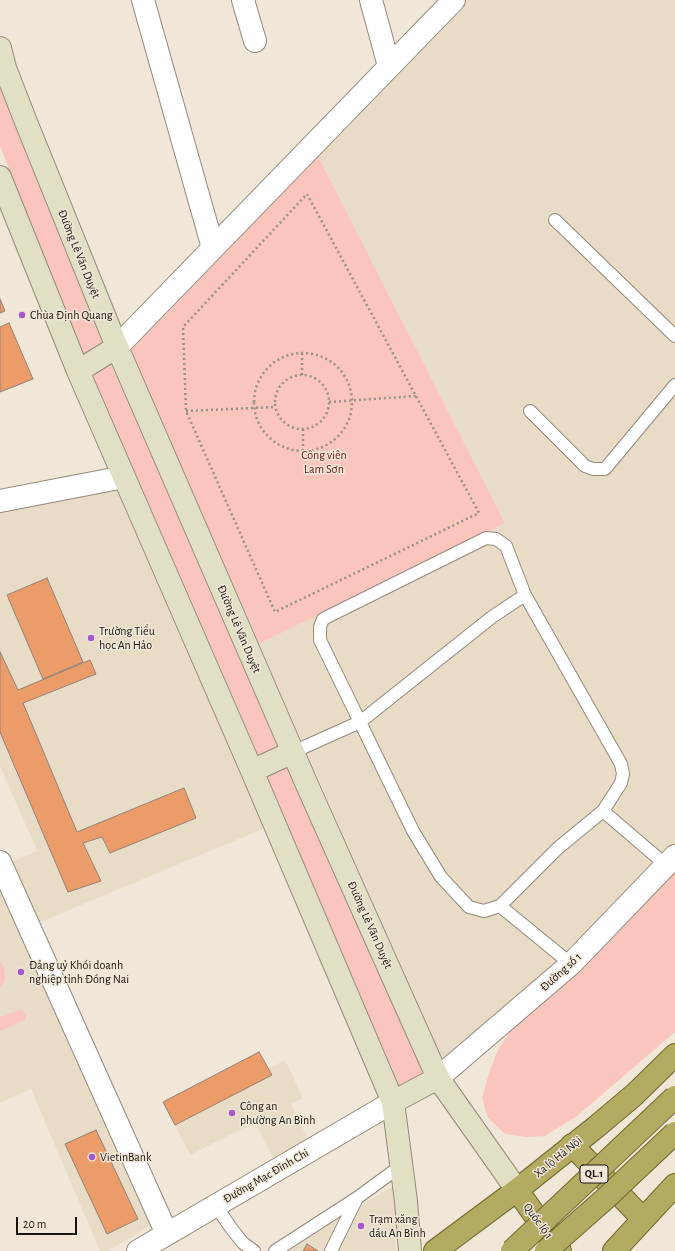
<!DOCTYPE html>
<meta charset="utf-8">
<style>
body{margin:0}
#map{position:relative;width:675px;height:1251px;overflow:hidden;background:#f0e7d8;font-family:"Alegreya Sans",sans-serif}
canvas{display:block}
.scale{position:absolute;left:16px;top:1217px;width:61px;height:18px;box-sizing:border-box;border:2px solid #191611;border-top:0;padding-left:5px;font-size:12px;line-height:14px;white-space:nowrap;color:#191611;-webkit-text-stroke:3px #f0e7d8;paint-order:stroke}
</style>
<div id="map">
<canvas width="675" height="1251"></canvas>
<div class="scale">20 m</div>
</div>
<script>
const c = document.querySelector('canvas').getContext('2d');
c.lineJoin = 'round';
function fill(path, color) { c.fillStyle = color; c.fill(path, 'evenodd'); }
const poly = rows => new Path2D(rows.map(r => 'M' + r).join(''));
function strokePath(path, color, width, dash) { c.strokeStyle = color; c.lineWidth = width; c.lineCap = dash ? 'butt' : 'round'; c.setLineDash(dash || []); c.stroke(path); }
function label(font, color, halo, rows, align = 'center') {
  c.font = font + ' "Alegreya Sans",sans-serif'; c.lineWidth = 3; c.setLineDash([]); c.textBaseline = 'middle'; c.strokeStyle = halo; c.fillStyle = color; for (const [text, x, y, turn = 0] of rows) {
    c.save(); c.translate(x, y); c.rotate((+turn || 0) * Math.PI / 180); c.textAlign = isNaN(turn) ? turn : align; if (halo) c.strokeText(text, 0, 0); c.fillText(text, 0, 0); c.restore();
  }
}
const built = poly([
 [464,0,675,0,675,846,569,956,444,1062,259,644,505,523,316,152],
 [115,487,265,828,36,924,9,863,37,851,0,766,0,509],
 [0,879,154,1224,108,1251,100,1251,31,1089,0,1103],
 [259,1052,268,1069,285,1060,303,1098,291,1104,308,1139,273,1158,255,1122,190,1155,163,1102],
 [393,1186,395,1200,396,1251,284,1251]
]);
const green = poly([
 [0,87,15,126,104,347,85,359,0,146],
 [316,152,505,523,259,644,127,345],
 [110,360,280,750,260,759,91,372],
 [285,763,425,1076,401,1090,265,772],
 [675,869,675,1032,577,1116,545,1136,526,1137,505,1134,488,1118,482,1098,489,1073,497,1052,509,1033],
 [0,961,4,967,5,973,5,980,0,988],
 [22,1010,26,1015,25,1020,0,1031,0,1017,16,1011]
]);
const building = poly([
 [0,299,5,311,0,313,0,299],
 [9,323,33,379,0,392,0,327,9,323],
 [47,578,83,662,43,679,7,595,47,578],
 [0,652,18,690,90,660,96,674,23,703,77,832,184,788,196,818,110,853,102,837,83,843,101,881,68,892,0,732,0,652],
 [259,1052,272,1075,175,1125,163,1102,259,1052],
 [96,1130,138,1219,107,1234,65,1144,96,1130],
 [307,1244,318,1251,303,1251,307,1244]
]);
const path = poly([
 [307,194,479,513,275,612,186,411,183,327,307,194],
 '254 402a49 49 0 1 1 98 0a49 49 0 1 1-98 0Z',
 [302,353,302,375],
 '275 402a27 27 0 1 1 54 0a27 27 0 1 1-54 0Z',
 [329,402,416,396],
 [186,411,275,407],
 [303,429,303,451]
]);
const service = poly([
 [555,220,675,336],
 [530,411,585,466,593,469,605,469,675,385],
 [293,752,360,722,320,640,320,627,323,619,486,538,496,539,506,546,525,595,621,764,623,774,621,783,603,811,558,848,500,906,484,911,469,907,441,877,413,831,360,722,492,617,525,595],
 [603,811,666,865],
 [500,906,571,964],
 [216,1206,231,1228,243,1243,254,1251],
 [275,1251,357,1198,402,1165],
 [331,1251,356,1200]
]);
const minor = poly([
 [143,0,213,248],
 [243,0,255,41],
 [371,0,389,66],
 [117,347,454,0],
 [0,501,124,477],
 [0,862,167,1234],
 [438,1078,571,964,675,856],
 [138,1251,393,1102]
]);
const secondary = poly([
 [0,48,5,68,26,122,117,347,308,787,438,1078,517,1190],
 [0,177,78,371,252,771,393,1102,406,1201,410,1251],
 [78,371,117,347],
 [252,771,293,752],
 [393,1102,438,1078]
]);
const trunk = poly([
 [572,1145,643,1219],
 [517,1190,560,1251],
 [435,1251,517,1190,596,1127,634,1095,675,1055],
 [614,1251,675,1185]
]);
const trunkBridge = poly([
 [512,1251,675,1097],
 [546,1251,606,1198,675,1133]
]);
const markers = [
 [22,315,4,"#a458ca"],
 [91,638,4,"#a458ca"],
 [21,972,4,"#a458ca"],
 [232,1113,4,"#a458ca"],
 [92,1157,4,"#a458ca"],
 [361,1226,4,"#a458ca"]
];
const shields = [
 [594,1174,28]
];
const shieldNames = [
 ["QL.1",594,1174]
];
const streetNames = [
 ["Đường Lê Văn Duyệt",79,254,68],
 ["Đường Lê Văn Duyệt",239,629,67],
 ["Đường Lê Văn Duyệt",370,925,66],
 ["Đường số 1",561,972,-42],
 ["Xa lộ Hà Nội",558,1157,-39],
 ["Đường Mạc Đĩnh Chi",266,1176,-30],
 ["Quốc lộ 1",538,1221,54]
];
const poiNames = [
 ["Chùa Định Quang",30,315],
 ["Trường Tiểu",99,631],
 ["học An Hảo",99,645],
 ["Đảng uỷ Khối doanh",29,965],
 ["nghiệp tỉnh Đồng Nai",29,979],
 ["Công an",240,1106],
 ["phường An Bình",240,1120],
 ["VietinBank",100,1157],
 ["Trạm xăng",369,1219],
 ["dầu An Bình",369,1233]
];
const parkNames = [
 ["Công viên",324,455],
 ["Lam Sơn",324,469]
];
fill(built, '#e9dcc7');
fill(green, '#fac5bd');
fill(building, '#ec9c68');
strokePath(building, '#908279', 1);
strokePath(service, '#92897c', 14);
strokePath(minor, '#92897c', 24);
strokePath(secondary, '#92897c', 24);
strokePath(trunk, '#71692c', 24);
strokePath(path, '#979085', 2.5, [2, 3]);
strokePath(service, '#fff', 12);
strokePath(minor, '#fff', 22);
strokePath(secondary, '#e2e0c4', 22);
strokePath(trunk, '#b3ab62', 22);
strokePath(trunkBridge, '#71692c', 24, []);
strokePath(trunkBridge, '#b3ab62', 22);
for (const [x, y, r, color] of markers) { const dot = new Path2D(); dot.arc(x, y, r, 0, 2 * Math.PI); c.fillStyle = color; c.fill(dot); strokePath(dot, '#f0e7d8', 1.5); }
for (const [x, y, w] of shields) { const box = new Path2D(); box.roundRect(x - w / 2, y - 9, w, 18, 3); c.fillStyle = '#f0e7d8'; c.fill(box); strokePath(box, '#191611', 1); }
label('bold 11px', '#191611', null, shieldNames);
label('12px', '#191611', '#f0e7d8', streetNames);
label('12px', '#191611', '#f0e7d8', poiNames, 'left');
label('12px', '#6a1612', '#f0e7d8', parkNames);
</script>
